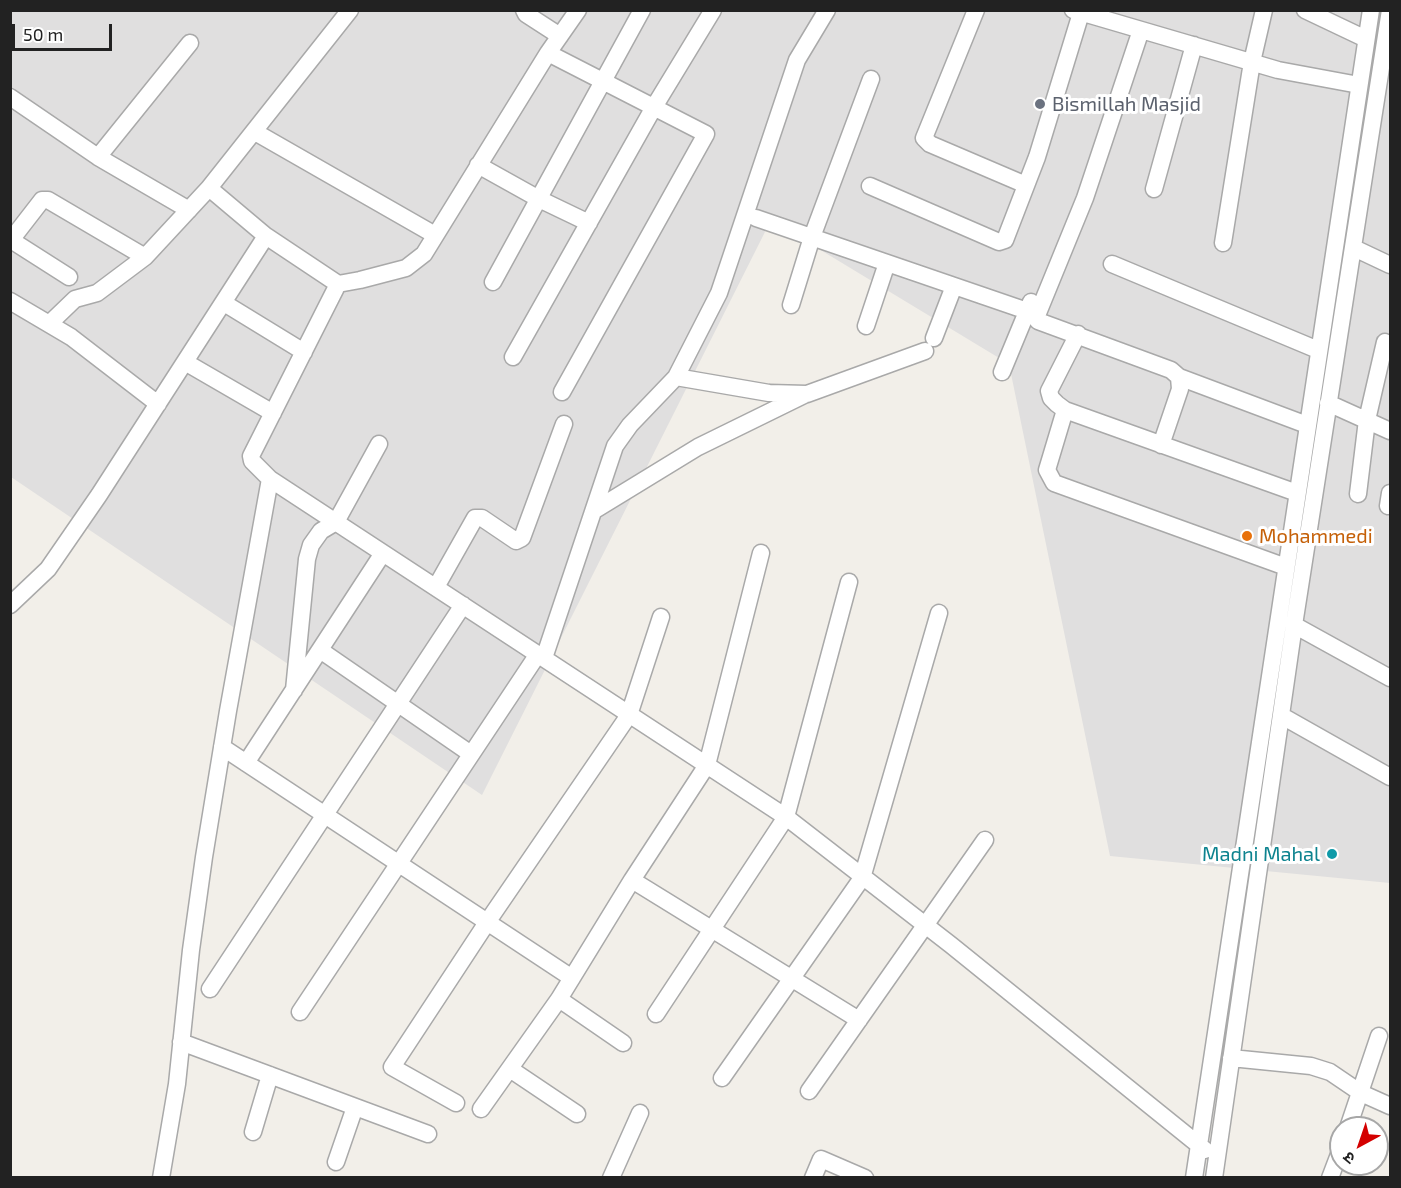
<!DOCTYPE html>
<meta charset="utf-8">
<style>
body{margin:0}
#map{position:relative;width:1401px;height:1188px;overflow:hidden;background:#f2efe9;font-family:"Exo 2","Noto Sans Devanagari",sans-serif}
canvas{display:block}
.frame{position:absolute;inset:0;border:12px solid #222;pointer-events:none}
.north{position:absolute;left:1329px;top:1116px;width:60px;height:60px;box-sizing:border-box;background:#fff;border:2px solid #a7a7a7;border-radius:50%;rotate:220deg;font-size:16px;font-weight:700;line-height:24px;text-align:center;color:#222}
.north::after{content:'';display:block;margin:auto;width:21px;height:27px;background:#d40000;clip-path:polygon(50% 0,100% 100%,50% 72%,0 100%)}
.scale{position:absolute;left:12px;top:24px;width:100px;height:27px;box-sizing:border-box;border:3px solid #222;border-top:0;padding-left:8px;font-size:18px;line-height:21px;white-space:nowrap;color:#222;-webkit-text-stroke:4px #fff;paint-order:stroke}
</style>
<div id="map">
<canvas width="1401" height="1188"></canvas>
<div class="frame"></div>
<div class="north">उ</div>
<div class="scale">50 m</div>
</div>
<script>
const c = document.querySelector('canvas').getContext('2d');
c.lineJoin = 'round';
function fill(path, color) { c.fillStyle = color; c.fill(path, 'evenodd'); }
const poly = rows => new Path2D(rows.map(r => 'M' + r).join(''));
function strokePath(path, color, width, dash) { c.strokeStyle = color; c.lineWidth = width; c.lineCap = dash ? 'butt' : 'round'; c.setLineDash(dash || []); c.stroke(path); }
function label(font, color, halo, rows, align = 'center') {
  c.font = font + ' "Exo 2",sans-serif'; c.lineWidth = 6; c.setLineDash([]); c.textBaseline = 'middle'; c.strokeStyle = halo; c.fillStyle = color; for (const [text, x, y, turn = 0] of rows) {
    c.save(); c.translate(x, y); c.rotate((+turn || 0) * Math.PI / 180); c.textAlign = isNaN(turn) ? turn : align; if (halo) c.strokeText(text, 0, 0); c.fillText(text, 0, 0); c.restore();
  }
}
const residential = poly([
 [10,11,1390,11,1390,883,1110,856,1009,364,771,220,482,795,11,477]
]);
const minor = poly([
 [524,10,526,14,560,36],
 [976,10,924,138,930,144,1026,185],
 [1073,10,1278,70,1359,85],
 [1305,10,1366,39],
 [1141,30,1085,198,1036,318,1038,321,1171,370,1179,377,1180,389,1161,445],
 [548,53,578,10],
 [10,97,98,157,189,210],
 [255,132,435,235],
 [98,157,190,43],
 [478,165,539,199,589,223],
 [870,186,999,242,1005,240,1037,157,1081,13],
 [1154,189,1194,45],
 [756,218,1036,314],
 [266,236,338,284],
 [1223,243,1252,62,1264,10],
 [1354,248,1390,265],
 [1112,264,1318,350],
 [69,277,11,240,42,200,48,200,145,257],
 [493,282,642,10],
 [10,301,71,337,158,404],
 [224,303,304,352],
 [791,305,812,237,871,79],
 [49,324,75,299,97,293,145,257,209,188],
 [866,326,887,263],
 [1078,334,1049,391,1051,398,1057,404,1065,410,1297,493],
 [934,338,954,286],
 [513,357,654,107,713,10],
 [185,362,273,413],
 [1002,372,1031,302],
 [676,377,769,393,807,394,925,351],
 [1179,377,1307,425],
 [1328,403,1390,431],
 [1065,410,1047,470,1054,483,1286,567],
 [270,479,786,817,951,945,1205,1150],
 [1358,494,1367,420,1385,342],
 [1388,506,1390,493],
 [595,510,698,447,804,395],
 [436,587,475,518,482,518,516,541,522,538,564,424],
 [10,605,48,569,99,495,266,236,209,188,350,10],
 [1294,625,1390,678],
 [320,650,471,754],
 [544,658,615,446,630,425,676,377,719,293,797,60,827,10],
 [294,690,307,559,311,545,321,531,336,522,379,444],
 [1282,716,1390,777],
 [222,747,572,978],
 [246,763,383,553],
 [632,880,859,1020],
 [210,989,463,605],
 [559,999,623,1043],
 [300,1012,538,654],
 [656,1014,786,817,849,582],
 [181,1042,428,1134],
 [1231,1058,1311,1066,1330,1072,1361,1093,1390,1106],
 [510,1069,577,1114],
 [722,1078,862,878,939,613],
 [809,1091,985,840],
 [456,1103,392,1067,488,921,629,715,661,617],
 [481,1109,559,999,632,880,707,765,761,553],
 [1348,1128,1379,1036],
 [253,1132,270,1075],
 [336,1162,355,1107],
 [161,1178,177,1084,191,950,204,857,228,711,270,479,252,461,251,456,338,284,360,280,406,268,424,254,548,53,706,134,562,392],
 [611,1178,640,1113],
 [813,1178,821,1159,865,1178],
 [1194,1178,1371,10],
 [1214,1178,1294,625,1390,10],
 [1330,1178,1341,1149]
]);
const markers = [
 [1040,104,6,"#6b7280"],
 [1247,536,6,"#e8710a"],
 [1332,854,6,"#0f9aa8"]
];
const worshipNames = [
 ["Bismillah Masjid",1052,104]
];
const foodNames = [
 ["Mohammedi",1259,536]
];
const cultureNames = [
 ["Madni Mahal",1320,854]
];
fill(residential, '#e0dfdf');
strokePath(minor, '#a9a9a9', 19);
strokePath(minor, '#fff', 16);
for (const [x, y, r, color] of markers) { const dot = new Path2D(); dot.arc(x, y, r, 0, 2 * Math.PI); c.fillStyle = color; c.fill(dot); strokePath(dot, '#fff', 2); }
label('20px', '#5b616d', '#fff', worshipNames, 'left');
label('20px', '#c56008', '#fff', foodNames, 'left');
label('20px', '#0d838f', '#fff', cultureNames, 'right');
</script>
